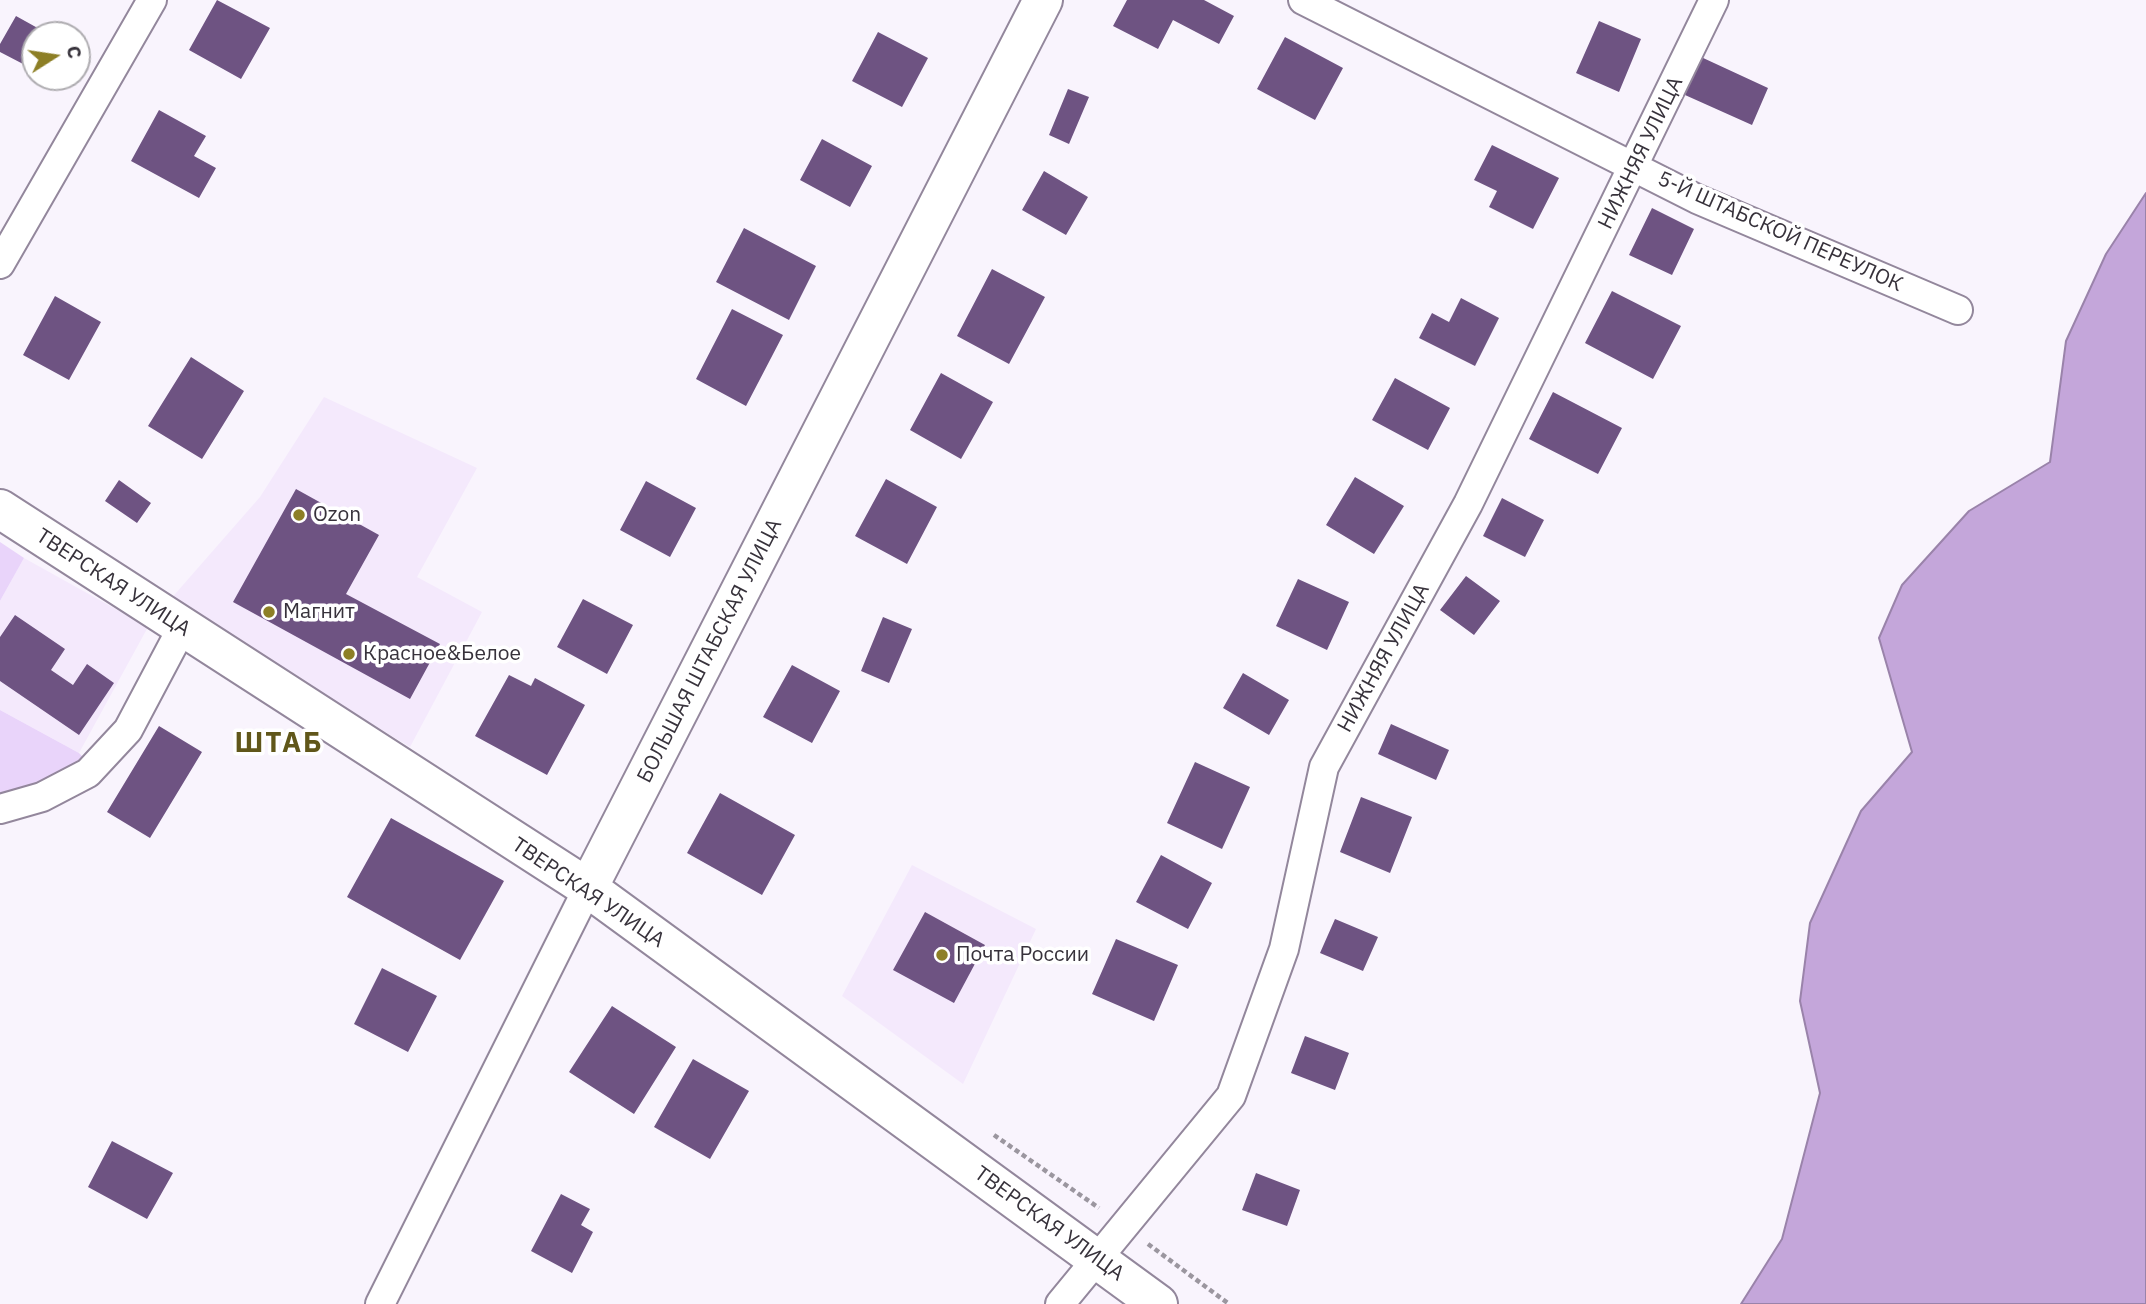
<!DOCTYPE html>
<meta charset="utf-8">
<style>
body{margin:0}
#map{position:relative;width:2146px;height:1304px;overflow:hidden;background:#f9f4fd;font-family:"IBM Plex Sans",sans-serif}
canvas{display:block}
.north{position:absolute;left:21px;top:21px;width:70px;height:70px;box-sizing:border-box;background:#fff;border:2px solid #afadb1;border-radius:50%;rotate:78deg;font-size:19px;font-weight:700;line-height:28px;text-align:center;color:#37323b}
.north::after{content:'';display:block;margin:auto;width:24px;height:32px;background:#8d7f26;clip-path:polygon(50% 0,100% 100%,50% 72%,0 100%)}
</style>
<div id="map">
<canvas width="2146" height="1304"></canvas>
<div class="north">С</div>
</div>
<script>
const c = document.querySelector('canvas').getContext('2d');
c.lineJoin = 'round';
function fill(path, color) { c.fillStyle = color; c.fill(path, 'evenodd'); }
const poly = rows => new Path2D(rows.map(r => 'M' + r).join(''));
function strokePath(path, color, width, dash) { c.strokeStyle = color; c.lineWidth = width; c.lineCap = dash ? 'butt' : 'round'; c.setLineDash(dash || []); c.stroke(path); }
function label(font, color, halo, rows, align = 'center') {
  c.font = font + ' "IBM Plex Sans",sans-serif'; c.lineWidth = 7; c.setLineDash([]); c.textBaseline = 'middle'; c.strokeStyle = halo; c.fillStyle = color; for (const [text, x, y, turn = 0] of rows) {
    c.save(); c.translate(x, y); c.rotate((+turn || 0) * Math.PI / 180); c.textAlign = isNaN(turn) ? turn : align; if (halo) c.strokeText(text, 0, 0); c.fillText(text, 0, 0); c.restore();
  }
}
const built = poly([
 [324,397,477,468,417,577,482,612,410,747,169,601,260,497],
 [24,558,148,627,79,753,0,710,0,601],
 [912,865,1036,929,963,1084,842,996]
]);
const green = poly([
 [0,542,24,558,0,601],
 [0,710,79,753,86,760,0,802]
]);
const water = poly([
 [2146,193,2146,1304,1741,1304,1782,1239,1820,1093,1800,1001,1810,923,1861,811,1912,752,1879,638,1902,585,1969,511,2050,462,2066,341,2106,254,2146,193]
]);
const building = poly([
 [217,0,270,28,241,79,189,50],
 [1127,0,1204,0,1234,16,1219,44,1173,20,1158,49,1113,26],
 [16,16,43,31,41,35,35,35,35,46,25,65,0,52,0,44],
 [1599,21,1641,39,1619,92,1576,73],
 [878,32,928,58,902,107,852,81],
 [1285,37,1343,68,1315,120,1257,89],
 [1701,57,1768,88,1752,125,1685,95],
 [1068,89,1089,97,1069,144,1049,135],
 [159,110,206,136,194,156,216,168,199,198,131,161],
 [822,139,872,166,850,207,800,180],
 [1492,145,1559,178,1533,229,1489,207,1497,191,1474,180],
 [1044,171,1088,197,1066,235,1022,210],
 [1652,208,1694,229,1672,275,1629,255],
 [744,228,816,266,789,320,716,282],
 [992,269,1045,297,1009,364,957,336],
 [1612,291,1681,326,1653,379,1585,343],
 [55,296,101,322,69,380,23,355],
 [1461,298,1499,318,1475,366,1419,338,1432,313,1449,322],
 [732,309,783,335,746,406,696,379],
 [191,357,244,391,202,459,148,426],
 [941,373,993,402,961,459,910,430],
 [1395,378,1450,408,1428,450,1372,420],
 [1553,392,1622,428,1598,474,1529,439],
 [1355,477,1404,506,1374,554,1326,525],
 [886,479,937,507,907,564,855,536],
 [119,480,151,503,137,523,105,501],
 [646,481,696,508,670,557,620,530],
 [296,489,379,535,346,594,440,644,410,699,233,602],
 [1502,498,1544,520,1525,557,1483,536],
 [1466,576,1500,601,1474,635,1440,610],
 [1298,579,1349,602,1327,650,1276,626],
 [583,599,633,625,607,674,557,647],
 [15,615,65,649,51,670,73,685,87,664,114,683,79,735,0,681,0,637],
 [883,617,912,629,889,683,861,671],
 [792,665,840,691,812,743,763,717],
 [1243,673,1289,700,1269,735,1223,708],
 [509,675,531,686,535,678,585,705,547,775,475,736],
 [1391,724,1449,750,1436,780,1378,754],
 [159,726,202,752,150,838,107,812],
 [1195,762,1250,787,1222,849,1167,823],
 [720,793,795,835,762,895,687,853],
 [1361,797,1412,817,1390,873,1340,852],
 [391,818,504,881,460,960,347,897],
 [1161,855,1212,883,1188,929,1136,902],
 [925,912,985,945,954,1003,893,970],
 [1335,919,1378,937,1363,971,1320,953],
 [1116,939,1178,965,1154,1021,1092,994],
 [382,968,437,996,408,1052,354,1024],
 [612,1006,676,1047,634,1114,569,1072],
 [1305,1036,1349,1053,1335,1090,1291,1073],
 [693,1059,749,1091,710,1159,654,1127],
 [112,1141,173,1173,147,1219,88,1187],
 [1256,1173,1300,1190,1287,1226,1242,1210],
 [561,1194,590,1209,581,1225,593,1232,572,1273,531,1251]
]);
const path = poly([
 [994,1135,1099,1208],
 [1148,1244,1229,1304]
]);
const minor = poly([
 [1303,0,1697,199,1958,310],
 [0,264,152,0],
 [0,809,42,797,88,773,128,730,182,628],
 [380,1304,588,888],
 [1060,1304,1231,1096,1284,949,1324,767,1468,504,1714,0]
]);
const primary = poly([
 [0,509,588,888,1158,1304],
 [588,888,1043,0]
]);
const markers = [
 [299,515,7,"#8d7f26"],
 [269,612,7,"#8d7f26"],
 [349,654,7,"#8d7f26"],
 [942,955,7,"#8d7f26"]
];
const streetNames = [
 ["НИЖНЯЯ УЛИЦА",1641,153,-64],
 ["5-Й ШТАБСКОЙ ПЕРЕУЛОК",1780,232,24],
 ["ТВЕРСКАЯ УЛИЦА",113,583,33],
 ["БОЛЬШАЯ ШТАБСКАЯ УЛИЦА",710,651,-63],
 ["НИЖНЯЯ УЛИЦА",1384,658,-61],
 ["ТВЕРСКАЯ УЛИЦА",588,893,34],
 ["ТВЕРСКАЯ УЛИЦА",1049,1224,36]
];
const poiNames = [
 ["Ozon",313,515],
 ["Магнит",283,612],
 ["Красное&Белое",363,654],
 ["Почта России",956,955]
];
const districtNames = [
 ["ШТАБ",279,744]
];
fill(built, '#f4e9fc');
fill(green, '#e9d4fa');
fill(water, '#c4a6da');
strokePath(water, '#9a83aa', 2);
fill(building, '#6e5382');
strokePath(minor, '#93879c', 32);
strokePath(primary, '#93879c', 42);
strokePath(path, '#9b969f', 4.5, [5, 3.5]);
strokePath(minor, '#fff', 28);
strokePath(primary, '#fff', 38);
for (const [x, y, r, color] of markers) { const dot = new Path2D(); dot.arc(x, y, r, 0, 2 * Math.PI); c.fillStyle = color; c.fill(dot); strokePath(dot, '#fff', 2.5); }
label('21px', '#37323b', '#fff', streetNames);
label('21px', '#37323b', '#fff', poiNames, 'left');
c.letterSpacing = '2px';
label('bold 28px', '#60561a', '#fff', districtNames);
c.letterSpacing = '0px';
</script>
